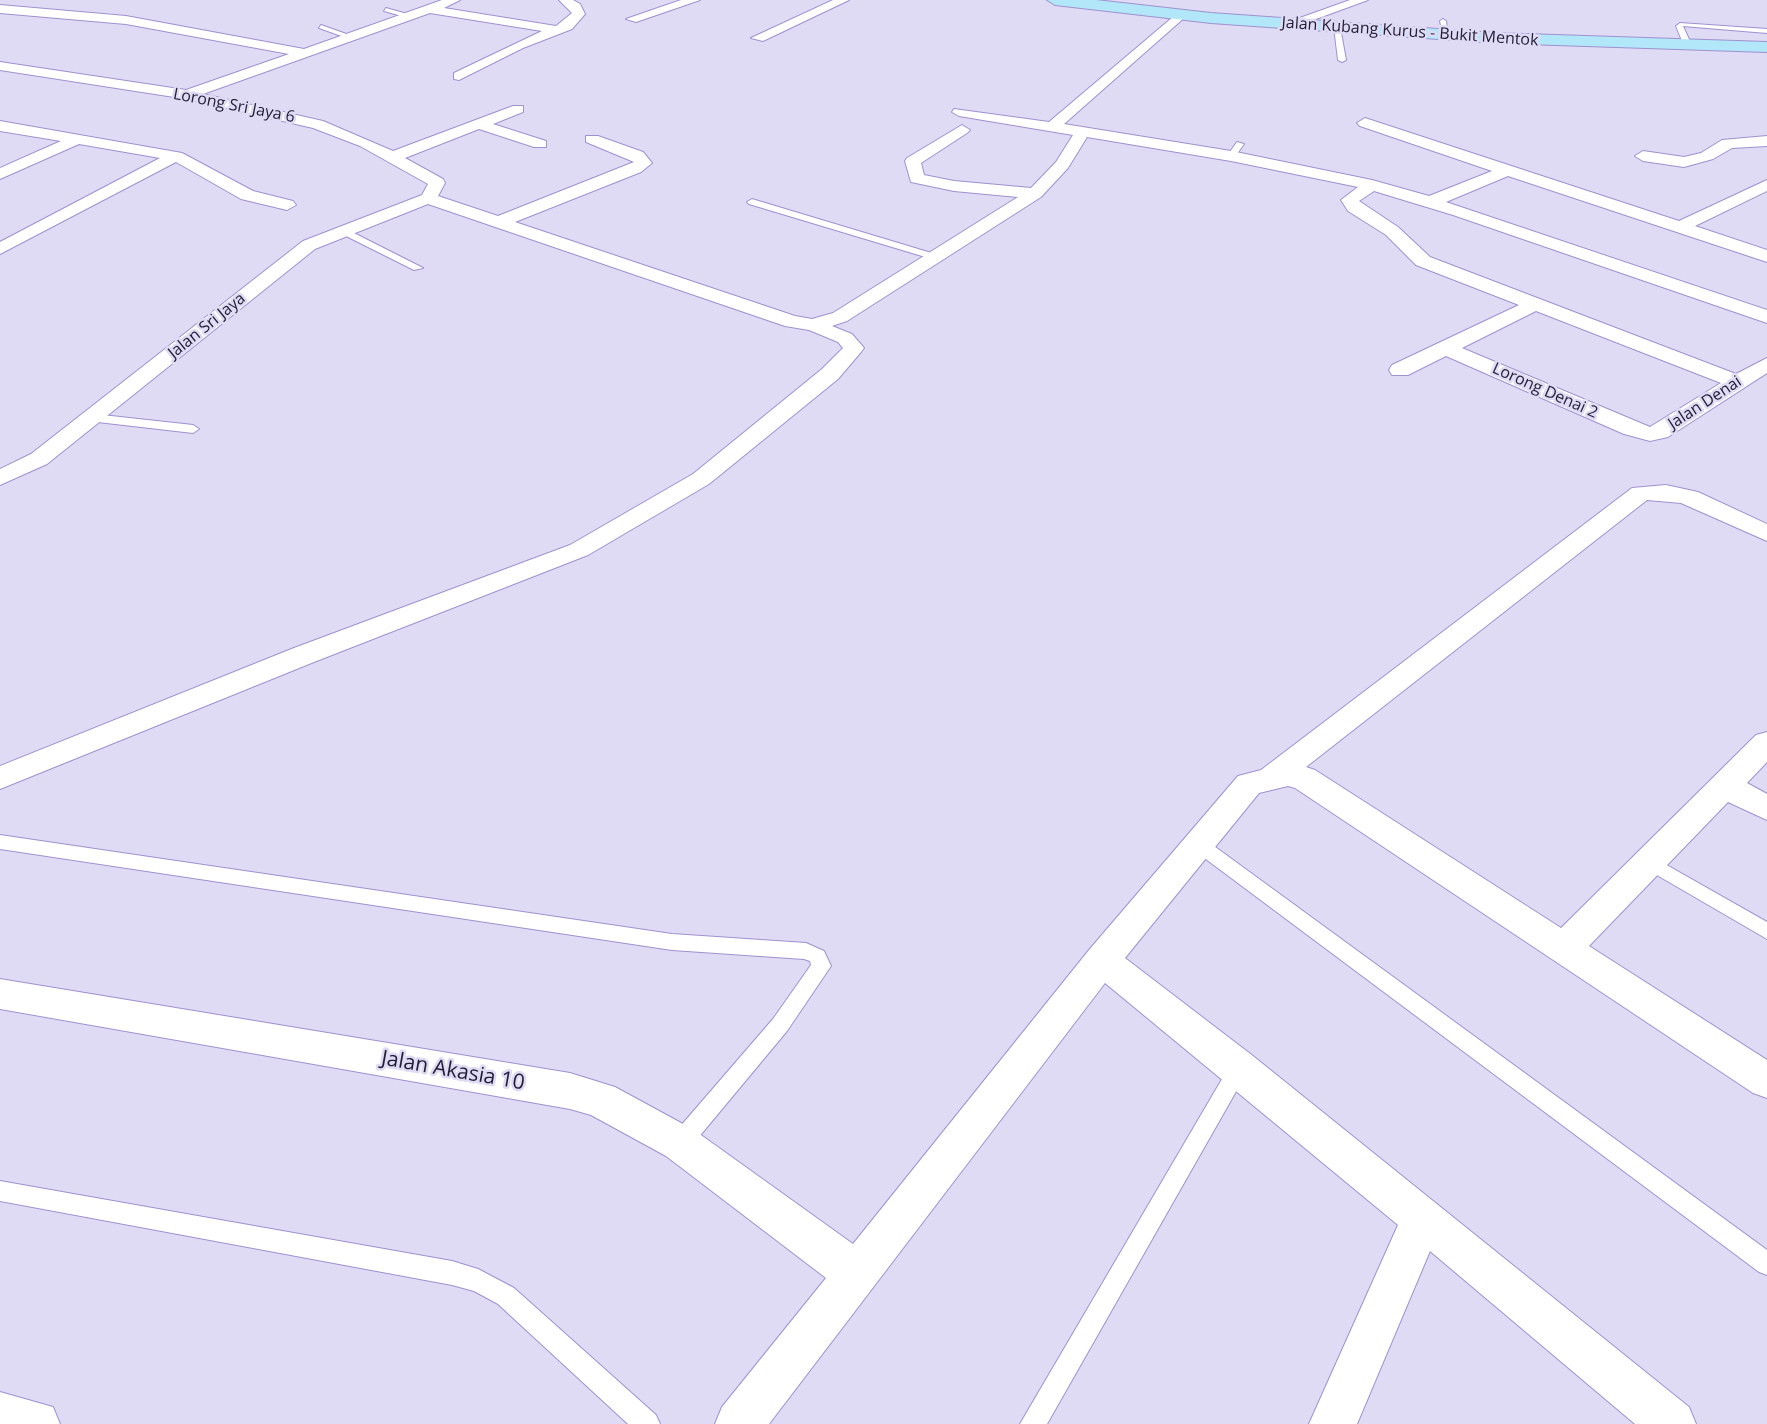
<!DOCTYPE html>
<style>
body{margin:0}
canvas{display:block;background:#dfdbf5}
</style>
<canvas width="1767" height="1424"></canvas>
<script>
const c = document.querySelector('canvas').getContext('2d');
c.lineJoin = 'round';
const poly = rows => new Path2D(rows.map(r => 'M' + r).join(''));
function strokePath(path, color, width, dash) { c.strokeStyle = color; c.lineWidth = width; c.lineCap = dash ? 'butt' : 'round'; c.setLineDash(dash || []); c.stroke(path); }
function fill(path, color) { c.fillStyle = color; c.fill(path, 'evenodd'); }
function label(font, color, halo, rows, align = 'center') {
  c.font = font + ' "Open Sans",sans-serif'; c.lineWidth = 5; c.setLineDash([]); c.textBaseline = 'middle'; c.strokeStyle = halo; c.fillStyle = color; for (const [text, x, y, turn = 0] of rows) {
    c.save(); c.translate(x, y); c.rotate((+turn || 0) * Math.PI / 180); c.textAlign = isNaN(turn) ? turn : align; if (halo) c.strokeText(text, 0, 0); c.fillText(text, 0, 0); c.restore();
  }
}
const lane = poly([
 [386,8,411,15,412,16,409,18,384,11,386,8],
 [1443,19,1446,21,1448,35,1443,34,1440,21,1443,19],
 [1680,23,1767,29,1767,33,1683,26,1692,46,1688,48,1684,46,1676,26,1680,23],
 [321,25,352,36,353,37,350,39,319,28,321,25],
 [1337,25,1340,27,1346,60,1342,62,1338,60,1334,27,1337,25],
 [1237,142,1244,144,1234,158,1228,158,1227,156,1237,142],
 [752,199,938,255,940,257,932,259,749,204,747,202,752,199],
 [338,228,344,228,423,268,414,270,338,232,338,228],
 [93,414,193,425,199,429,193,433,89,421,89,415,93,414],
 [0,835,672,934,806,943,824,951,831,966,787,1031,688,1150,680,1153,672,1150,669,1143,672,1136,773,1019,811,965,810,961,804,959,672,950,0,849,0,835],
 [1197,836,1203,838,1767,1250,1767,1275,1759,1272,1191,848,1188,843,1191,838,1197,836],
 [1649,855,1767,922,1767,939,1643,867,1640,862,1643,857,1649,855],
 [1239,1059,1246,1062,1249,1068,1246,1074,1047,1424,1020,1424,1232,1062,1239,1059],
 [0,1181,452,1261,478,1269,514,1288,656,1415,660,1424,628,1424,498,1304,474,1291,452,1285,0,1201,0,1181]
]);
const street = poly([
 [442,0,460,0,444,8,556,26,572,13,559,0,573,0,580,4,585,14,572,29,523,48,459,80,454,79,454,73,542,31,430,13,203,94,323,121,393,151,513,106,523,106,523,112,493,124,546,141,546,147,534,147,479,129,405,158,443,179,445,183,438,196,498,216,634,162,586,142,586,136,598,136,643,152,652,163,641,172,515,222,795,316,812,319,833,313,1018,197,954,191,911,182,905,161,907,158,962,125,970,130,967,133,921,163,924,175,954,181,1031,188,1056,162,1073,135,959,116,952,112,954,109,1049,122,1180,11,1186,15,1184,18,1064,124,1231,151,1372,180,1429,196,1492,171,1360,126,1357,123,1365,118,1679,221,1767,180,1767,191,1695,226,1767,250,1767,262,1508,176,1446,202,1767,310,1767,323,1453,215,1374,191,1359,201,1398,227,1430,257,1736,374,1767,358,1767,373,1668,437,1650,441,1624,434,1446,356,1408,375,1392,375,1389,370,1392,365,1519,305,1416,265,1386,235,1348,211,1341,200,1358,187,1231,161,1087,137,1068,168,1041,197,847,321,832,326,852,334,864,348,861,352,838,379,709,484,588,555,314,662,0,789,0,766,294,648,570,545,693,474,822,369,843,348,838,342,809,330,785,326,428,204,315,249,47,464,0,485,0,469,31,454,303,241,422,195,428,184,360,146,313,128,187,99,0,70,0,62,186,90,289,54,126,24,0,13,0,5,126,16,304,49,442,0],
 [1536,311,1721,383,1650,427,1462,348,1536,311],
 [681,0,700,0,636,22,626,19,681,0],
 [833,0,849,0,763,41,751,38,833,0],
 [1350,0,1368,0,1294,27,1283,24,1350,0],
 [0,121,182,153,253,191,293,201,296,205,287,210,241,199,176,162,0,254,0,242,160,158,79,144,0,179,0,168,61,141,0,131,0,121],
 [1767,136,1767,146,1732,148,1713,159,1684,167,1643,161,1635,156,1643,151,1684,157,1701,153,1722,140,1767,136],
 [1666,485,1698,492,1767,524,1767,541,1681,503,1647,500,1306,767,1315,770,1561,928,1756,735,1767,732,1767,762,1747,783,1767,794,1767,820,1728,802,1589,946,1767,1060,1767,1098,1753,1093,1295,788,1288,786,1259,793,1125,958,1253,1056,1689,1407,1696,1424,1635,1424,1430,1251,1357,1424,1309,1424,1398,1225,1105,983,769,1424,715,1424,722,1407,826,1278,666,1156,591,1115,570,1109,0,1009,0,979,570,1073,615,1087,694,1130,853,1244,1089,950,1238,776,1261,770,1632,488,1666,485],
 [0,1392,53,1407,60,1424,0,1424,0,1392]
]);
const secondary = poly([
 [1047,0,1096,0,1211,13,1495,33,1767,42,1767,52,1495,43,1211,23,1055,5,1047,0]
]);
const farStreetnames = [
 ["Jalan Kubang Kurus - Bukit Mentok",1410,32,4],
 ["Lorong Sri Jaya 6",234,106,11],
 ["Jalan Sri Jaya",207,326,-39],
 ["Lorong Denai 2",1545,391,24],
 ["Jalan Denai",1705,403,-33]
];
const nearStreetnames = [
 ["Jalan Akasia 10",453,1071,10]
];
strokePath(lane, '#9f91cf', 2);
strokePath(street, '#9f91cf', 2);
strokePath(secondary, '#9f91cf', 2);
fill(lane, '#fff');
fill(street, '#fff');
fill(secondary, '#b2e6f9');
label('16px', '#221c34', '#dfdbf5', farStreetnames);
label('21px', '#221c34', '#dfdbf5', nearStreetnames);
</script>
